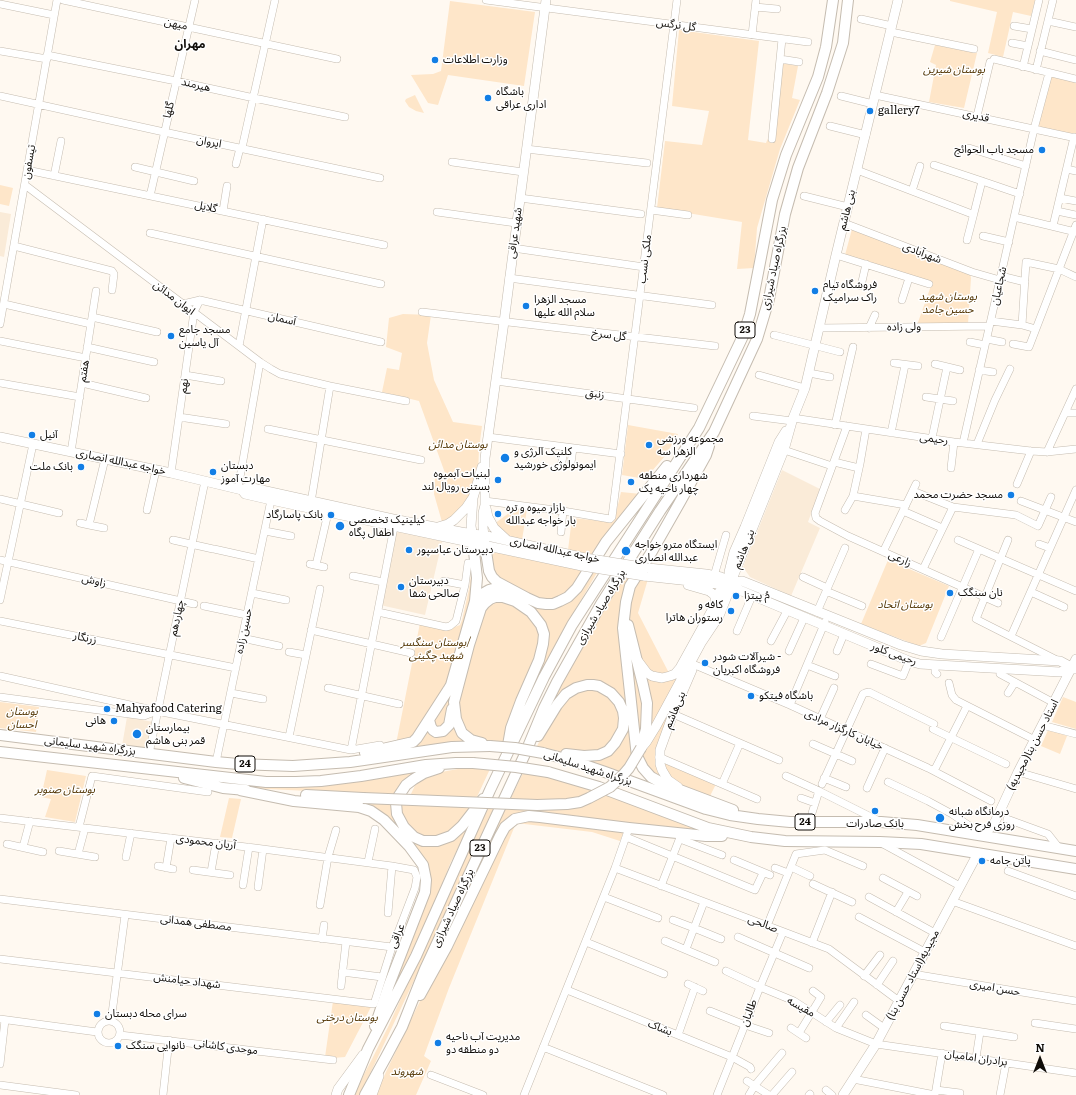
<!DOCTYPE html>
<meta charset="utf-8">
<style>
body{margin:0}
#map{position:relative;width:1076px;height:1095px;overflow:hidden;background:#fff9f1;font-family:Literata,serif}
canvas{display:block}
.north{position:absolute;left:1020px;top:1039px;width:40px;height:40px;-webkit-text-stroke:3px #fff;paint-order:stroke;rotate:0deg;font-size:11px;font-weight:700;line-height:16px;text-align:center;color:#100d09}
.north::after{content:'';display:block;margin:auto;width:14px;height:18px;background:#100d09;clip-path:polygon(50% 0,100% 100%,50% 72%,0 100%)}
</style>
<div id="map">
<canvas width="1076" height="1095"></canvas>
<div class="north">N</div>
</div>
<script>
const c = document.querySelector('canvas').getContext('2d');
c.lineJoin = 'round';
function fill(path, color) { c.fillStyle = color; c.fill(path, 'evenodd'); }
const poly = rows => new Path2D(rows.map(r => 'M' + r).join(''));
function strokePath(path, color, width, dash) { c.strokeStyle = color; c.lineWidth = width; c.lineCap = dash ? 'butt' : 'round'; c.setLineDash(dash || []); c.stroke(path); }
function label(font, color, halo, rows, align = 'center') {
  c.font = font + ' Literata,"Noto Sans Arabic",serif'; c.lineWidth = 3; c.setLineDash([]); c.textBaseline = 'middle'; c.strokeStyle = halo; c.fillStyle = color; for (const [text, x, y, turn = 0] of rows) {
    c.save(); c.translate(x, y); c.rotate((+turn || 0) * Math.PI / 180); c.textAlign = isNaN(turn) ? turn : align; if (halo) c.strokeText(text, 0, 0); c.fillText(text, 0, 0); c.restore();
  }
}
const built = poly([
 [0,212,11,214,4,257,0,256],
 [782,470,820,489,808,522,820,528,791,596,750,577,743,567],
 [396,528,443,538,425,615,380,605],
 [127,717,153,722,147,750,122,746]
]);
const green = poly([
 [950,0,1035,0,1031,16,1013,12,1003,57,988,53,997,12,950,1],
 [450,1,535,12,524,86,448,75,438,105,428,103,411,75,433,74,441,71],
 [679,30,759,41,748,140,766,143,776,119,781,63,798,66,792,98,800,100,780,149,757,228,754,268,737,269,742,222,657,208,665,141,702,145,709,111,672,106],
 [935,45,977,53,964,108,929,102,936,65,930,62],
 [1050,75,1076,81,1076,136,1036,128],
 [415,95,424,113,416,111,409,107,405,101,406,99],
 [0,185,13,188,9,206,0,204],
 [852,229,970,274,971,278,968,324,917,325,932,283,845,255],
 [403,314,431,315,427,343,434,380,453,422,482,426,479,449,478,473,471,498,459,514,442,522,434,494,435,478,445,473,419,401,382,392,387,368,399,370,402,353,386,347,389,318],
 [628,425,678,434,665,456,645,479,622,475],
 [621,492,641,494,593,556,568,550,572,518,612,522,614,521],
 [520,508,527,509,522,540,506,537,494,524,509,513,514,510],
 [468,541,474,589,449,680,413,739,396,744,420,623,452,628,460,625,462,620,469,589,471,575,469,555,466,542],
 [496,552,498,552,585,571,574,587,559,599,544,601,498,579,489,557],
 [888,560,949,586,926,643,919,646,861,624],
 [591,569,598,571,567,624,533,687,513,730,524,699,541,661,545,648,545,628,543,623,537,615,524,604,516,598,508,595,498,594,491,595,485,598,479,606,456,685,450,699,447,724,444,729,442,731,436,730,433,728,432,726,432,720,449,695,454,683,477,605,481,598,491,592,504,590,537,604,544,606,558,604,565,602,575,595,582,585],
 [622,575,631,576,627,585,634,754,619,774,577,758,617,745,622,702,585,683,547,715,551,703,569,670],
 [636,577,648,579,638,613,670,675,661,677,643,666,631,625,629,611],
 [491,601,514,603,539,625,541,644,504,742,481,741,462,729,457,705,480,619],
 [628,633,645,713,637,747],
 [686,660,644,742,645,674,661,681],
 [680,686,659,741,666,784,640,760],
 [596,688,617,702,621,726,603,751,563,752,537,746,544,732,573,692],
 [1063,697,1076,702,1076,729,1052,722],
 [0,702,39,707,36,732,0,728],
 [452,725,477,744,454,743,436,744,368,755,410,746,427,729,433,736,435,737,444,736,451,730],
 [1049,728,1067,736,1060,754,1041,746],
 [662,761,716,784,709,798,674,782],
 [463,768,490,769,476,799,410,796,418,779,431,774],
 [47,770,86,776,75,822,45,817,51,799,41,797],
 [416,772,409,776,393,795,267,789,236,786,211,782,212,779,251,784],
 [523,773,543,776,598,790,588,795,565,801,510,800],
 [606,795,705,832,516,816,445,946,435,956,504,808,543,810,567,809,588,804],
 [229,798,241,799,232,838,220,837],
 [356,802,392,803,401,827,437,843,478,808,450,864,439,892,380,1021,425,899,425,863],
 [397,803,471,807,469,812,449,834,430,840,410,830],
 [489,807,494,808,410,989,360,1095,353,1095,371,1061,389,1025,477,830],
 [527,818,545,819,625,829,620,841,592,832,516,823,449,988,424,1056,431,1061,416,1095,375,1095,417,1007,450,944,505,830,516,820],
 [333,1001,372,1005,345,1057,333,1058,325,1057]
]);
const minor = poly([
 [63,0,337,59],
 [486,0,808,42],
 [0,4,54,15],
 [755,7,777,9],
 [861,19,892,26],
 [1048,21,1076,27],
 [1014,26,1032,29],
 [891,32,974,49],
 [752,35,756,0],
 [1012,43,1028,46],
 [0,51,47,59],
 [1040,51,1076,60],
 [47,55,176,81,254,98,345,117],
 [780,59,799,62],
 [994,59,1076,79],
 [1023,67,1039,0],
 [1036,70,1053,0],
 [875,95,1076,138],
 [0,96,164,132,380,178],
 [841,96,873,104],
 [977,116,990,62],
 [830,126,866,135],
 [772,139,782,39],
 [242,148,275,0],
 [969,148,1026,166],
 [526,149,647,163],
 [452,162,523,172],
 [236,164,240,148],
 [934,165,982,181,1020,194],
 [135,167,194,181],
 [1067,169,1076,171],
 [27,170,384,245],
 [857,170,972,214,974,213,982,181],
 [54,176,61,141],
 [25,185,260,362,271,369,280,374,330,386,406,401],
 [912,191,920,166],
 [150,196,195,0],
 [804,196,848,207],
 [520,198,641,214],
 [1060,198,1076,201],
 [651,210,688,215],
 [223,211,227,186],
 [1057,211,1076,215],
 [437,212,516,223],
 [1014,217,1076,232],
 [844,223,972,272,1000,280],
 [1053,226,1074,137],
 [150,233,381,284],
 [983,236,1009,242],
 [967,240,974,213],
 [14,246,112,271,114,274,112,290],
 [513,248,644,267],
 [836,255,929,284],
 [1001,276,1025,282],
 [509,278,712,305],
 [861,286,866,264],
 [902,300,909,278],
 [4,304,91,324],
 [183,304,200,300,381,342],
 [422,312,715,346],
 [92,317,157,332],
 [991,321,1022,325,1036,329],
 [0,324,57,0],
 [1022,325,1026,262,1059,269,1076,277],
 [819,328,989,326],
 [869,328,875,315],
 [774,335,840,352],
 [987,339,1002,342],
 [0,341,86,358],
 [970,342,985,345],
 [1013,344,1029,347,1076,225],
 [239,346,263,219],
 [87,347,154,362],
 [894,363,918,366],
 [935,364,960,370],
 [979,370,993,372],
 [809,373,830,377],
 [185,375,221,381],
 [759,375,805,388],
 [496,381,694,408],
 [0,383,80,397],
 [82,383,146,398],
 [926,397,953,401,952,401],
 [1065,413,1076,413],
 [753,416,792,421,793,418,954,442,1031,451,1047,452,1076,449],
 [179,417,226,424],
 [835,425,853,347],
 [847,426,815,513,816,518,820,521,848,536,998,603],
 [268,429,421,460],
 [891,433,905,365],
 [488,437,621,454],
 [932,438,947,367],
 [963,443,1034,129,1049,73],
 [977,444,995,400,1010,369],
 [784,450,832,466],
 [71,452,96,291],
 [1047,452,1076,389],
 [834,462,859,468],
 [571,463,573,448],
 [561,466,565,447],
 [951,468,954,442],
 [171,473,194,312,200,300],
 [1017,484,1031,451],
 [238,489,260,362],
 [913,491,953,507,1016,515,1038,526,1051,497],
 [312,496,330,386],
 [853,496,906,505],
 [0,499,59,513],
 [485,501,563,511,610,519,612,517,677,0],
 [1021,501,1076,522],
 [147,510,156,470],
 [845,510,853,496,860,464,866,429],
 [903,511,942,528],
 [80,523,89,525,105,459],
 [89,525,104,528],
 [265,531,291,536],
 [561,532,563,511],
 [173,540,213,549],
 [958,540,1076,591],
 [1008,540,976,619,1057,660],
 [1039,544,1050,548],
 [214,549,259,559],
 [883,552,916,484],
 [0,560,194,604],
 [310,564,324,567],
 [316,565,328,513],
 [923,569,953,507],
 [353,576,383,582],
 [714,576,726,535],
 [803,577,827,588],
 [465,585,468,563],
 [826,591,862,606],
 [1031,592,1064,607],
 [252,593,286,600],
 [0,600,33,444],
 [204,606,247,615],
 [378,612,446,627,450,626,456,621,465,585,444,581],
 [817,612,845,548],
 [0,621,236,668],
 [311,630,411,653],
 [737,631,752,596],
 [1011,636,1076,490],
 [941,637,979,549],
 [242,638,279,646],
 [771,641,787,611],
 [789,651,804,618],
 [837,651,844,634],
 [289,652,306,655],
 [871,664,903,676,909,661],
 [695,665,790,705,928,768,991,801],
 [807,665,835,676],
 [935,665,935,672,937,674],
 [1000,674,1054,703],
 [0,676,157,711,351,750,380,745],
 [949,683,952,695,956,700,1035,740],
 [328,688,399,704],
 [231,693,263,699],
 [1008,693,1015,682],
 [0,697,144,716,157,711],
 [790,705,825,622],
 [673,714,779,760],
 [820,719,834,688],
 [1042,725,1076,734],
 [933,729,1006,764],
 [289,737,320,589],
 [813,744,852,761],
 [351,750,394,527],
 [149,754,205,481],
 [659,757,757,799],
 [216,762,271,500],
 [934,771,967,706],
 [1018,772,1076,789],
 [786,776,819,791,879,821],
 [824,778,846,787],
 [888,782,928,801,952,814,977,831],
 [722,784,740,743],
 [822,784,863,694,865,693,869,692,934,724],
 [867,788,885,748],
 [801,798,815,803],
 [812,813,819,791],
 [0,818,255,848,392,866,414,870,417,877,415,888,397,935,392,947,374,1004,0,959],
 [1007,819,1048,834,1059,848],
 [79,827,92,776,208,792],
 [626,837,755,890,763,873],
 [7,844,43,852],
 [883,844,960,886],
 [23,847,30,821],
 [59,851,95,857],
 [78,854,85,828],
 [126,857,131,833],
 [734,860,770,875],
 [368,862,375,829],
 [158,866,173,869],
 [791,867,810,876],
 [166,868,171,838],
 [615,868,829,949,899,1001],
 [775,868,788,873],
 [193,870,230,875],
 [1008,871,1076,896],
 [211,872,216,843],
 [883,878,917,896],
 [813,884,852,902],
 [243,885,249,847],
 [661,886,679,840,680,839,722,855],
 [258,887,263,849],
 [604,897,658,918],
 [869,897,935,933],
 [0,899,392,947],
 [952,901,1076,946],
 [320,905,328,857,336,830],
 [896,912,908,892],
 [388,913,392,866],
 [859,917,925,952],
 [673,920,694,928,721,939],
 [767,926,796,854,825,850,863,866],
 [738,937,809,968],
 [322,939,324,925],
 [665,941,715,962],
 [586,942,664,974],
 [812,943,832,892],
 [686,949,704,902],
 [726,971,760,987,794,1001,836,1028,876,1044,1076,1073],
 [342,972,382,977],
 [913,974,1076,1001],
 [864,976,880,955],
 [688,984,703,991],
 [877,985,893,961],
 [341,986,346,942],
 [567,990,732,1057,750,1067,751,1069],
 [710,1011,745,1025,769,1033],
 [866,1015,884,1028],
 [0,1019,97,1032],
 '98 1032a11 11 0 1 1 22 0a11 11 0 1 1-22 0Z',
 [111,1021,125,915],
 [826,1022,840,1005],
 [1035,1023,1076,1029],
 [944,1026,1014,1037],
 [791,1028,806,1038],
 [836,1028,854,1002],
 [799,1033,821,997,813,991],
 [120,1035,333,1060],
 [678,1035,695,987],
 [543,1047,663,1095],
 [976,1058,980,1032],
 [0,1064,5,1020],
 [431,1075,483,1095],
 [853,1079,935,1095],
 [747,1081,769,1095],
 [0,1085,76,1095],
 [826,1090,832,1095],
 [936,1090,960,1093],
 [163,1095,169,1040],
 [524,1095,615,868,629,828],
 [717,1095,760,987,783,932],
 [749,1095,755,1085,782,1053],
 [772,1095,792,1072],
 [809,1095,810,1094],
 [935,1095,942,1053],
 [1000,1095,1006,1063]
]);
const major = poly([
 [786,431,779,442,745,527,734,552,729,572,731,582,737,589,909,661,920,664,1060,672,1071,668],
 [0,437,171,473,242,490,245,494,271,500,582,566],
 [242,490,248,487,393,519,461,532,492,537,585,558],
 [486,508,488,517,494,528,507,540],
 [438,527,448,524,454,520,466,508,472,499],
 [473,538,471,526,473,498,482,467],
 [485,545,483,527,483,513,485,505,485,458,504,322,546,0],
 [648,568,706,574,721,577,731,582],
 [644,576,718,584,742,581,901,645,921,651,942,654,1060,661,1075,669],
 [688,585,709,591,713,594,715,596,716,603],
 [638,661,647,673,652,676,662,678,670,676,675,674,680,668,716,603,720,590,728,584],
 [642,747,647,741,655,728,701,643,719,616,729,591,731,582,784,450,793,418,805,388,836,255,898,0],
 [678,787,668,780,662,770,660,764,660,750,673,714,692,670],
 [973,830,985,831,989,829,994,824,1018,772,1076,659],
 [336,1095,338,1089,363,1055],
 [372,1095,379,1076],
 [843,1095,876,1044,978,853]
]);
const highway = poly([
 [709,446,706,455,680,502,651,553,630,586,626,602,623,628,636,748,637,756,643,768,651,777,664,784,733,810],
 [473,543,477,578,475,601],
 [485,545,489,571,492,577,497,582,527,598,538,603,546,604,553,604,560,601,568,597,577,588,606,542,667,466],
 [628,625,643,685,647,703,646,729,641,748],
 [429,720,431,727,433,730,436,732,443,731,449,725,452,709],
 [0,735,216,762,238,764,293,766,350,762,452,747,490,746],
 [538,736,557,705,566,694,576,688,587,685,593,685,599,686,611,693,619,702,623,711,624,718,623,729,615,743,608,751,599,755,584,756,566,754],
 [482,743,471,740,462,733,456,719,454,702,469,645,481,608,485,603,490,599,495,597,503,597,515,601,531,612,541,625,544,634,543,644,539,660,521,701,511,728,508,745],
 [0,752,266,782,296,782,321,781,361,776,426,765,456,763,473,763],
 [365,753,409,743,413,742,417,738,448,690,451,685,475,601,482,594,489,590,496,588,507,589],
 [543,753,570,760,605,772,706,809,730,815,758,819,790,822,881,822,917,825,1076,851],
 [439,768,424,773,414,779,406,785,398,797,396,803,397,814,404,827,414,837,423,841,437,841,451,836,462,826,483,799],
 [548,772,599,787,708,828,751,837,785,841,880,842,921,844,1076,869],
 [184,778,223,788,246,790],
 [240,790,294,801,359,807,371,811,384,820,409,846,423,865,426,880,425,892,389,985,375,1026],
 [306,795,363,798],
 [420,995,447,946,500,836,505,827,515,819,529,816,540,817,629,828,706,836,722,836],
 [349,1095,368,1049,416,956,490,790,544,677,572,625,699,428,723,378,743,336,750,314,772,200,786,155,818,77,826,47,833,0],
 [365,1095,386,1057,402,1027,425,969,525,754,544,708,557,682,601,604,660,511,714,432,757,339,769,299,785,214,798,168,827,93,843,43,848,0]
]);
const majorBridge = poly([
 [585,558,648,568],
 [582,566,644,576]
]);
const highwayBridge = poly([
 [490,746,515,748,543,753],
 [473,763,516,767,548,772],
 [363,798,537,805,567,804,580,802,589,798,610,787,623,775,629,768,641,748]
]);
const markers = [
 [435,60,4,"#127ee5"],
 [488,98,4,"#127ee5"],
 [870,111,4,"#127ee5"],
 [1042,150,4,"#127ee5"],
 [815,291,4,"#127ee5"],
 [526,306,4,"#127ee5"],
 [171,336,4,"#127ee5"],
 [32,435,4,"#127ee5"],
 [649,445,4,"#127ee5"],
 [505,458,5,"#127ee5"],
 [81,467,4,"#127ee5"],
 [213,472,4,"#127ee5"],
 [498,480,4,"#127ee5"],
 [631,482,4,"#127ee5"],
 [1011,495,4,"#127ee5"],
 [498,514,4,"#127ee5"],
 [331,515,4,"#127ee5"],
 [340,526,5,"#127ee5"],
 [409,550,4,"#127ee5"],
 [626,551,5,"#127ee5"],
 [401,587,4,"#127ee5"],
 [950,593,4,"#127ee5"],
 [736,596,4,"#127ee5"],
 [731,611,4,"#127ee5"],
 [705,663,4,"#127ee5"],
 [751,696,4,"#127ee5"],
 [107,709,4,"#127ee5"],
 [114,721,4,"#127ee5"],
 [137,734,5,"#127ee5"],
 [875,811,4,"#127ee5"],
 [940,818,5,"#127ee5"],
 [982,861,4,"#127ee5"],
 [97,1014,4,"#127ee5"],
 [438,1043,4,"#127ee5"],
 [118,1046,4,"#127ee5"]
];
const shields = [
 [745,330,20],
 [245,764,20],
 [805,822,20],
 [480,848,20]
];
const shieldNames = [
 ["23",745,330],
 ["24",245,764],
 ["24",805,822],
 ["23",480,848]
];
const streetNames = [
 ["میهن",176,24,12],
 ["گل نرگس",676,25,8],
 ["هیرمند",196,85,13],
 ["گلها",169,110,-77],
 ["قدیری",976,116,12],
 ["ایروان",209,142,11],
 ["تیسفون",29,162,-80],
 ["گلایل",206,207,12],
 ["بنی هاشم",847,210,-76],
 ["شهید عراقی",515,233,-82],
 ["شهرآبادی",922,253,21],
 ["ملکی نسب",645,259,-83],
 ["بزرگراه صیاد شیرازی",774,268,-78],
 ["شجاعیان",999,286,-77],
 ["ایوان مدائن",174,298,37],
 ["آسمان",282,319,13],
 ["ولی زاده",904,327,-1],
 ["گل سرخ",609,335,7],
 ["هفتم",84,371,-81],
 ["نهم",184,386,-82],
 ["زنبق",595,394,8],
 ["رحیمی",934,439,8],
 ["خواجه عبدالله انصاری",121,462,12],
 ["بنی هاشم",744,549,-68],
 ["خواجه عبدالله انصاری",555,550,12],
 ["زارعی",900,559,24],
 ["زاوش",94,581,13],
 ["بزرگراه صیاد شیرازی",601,607,-59],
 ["چهاردهم",177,618,-78],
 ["حسین زاده",244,631,-78],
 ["زرنگار",85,638,12],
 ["رحیمی کلور",894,654,20],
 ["بنی‌هاشم",675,710,-67],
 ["خیابان کارگزار مرادی",844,730,24],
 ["استاد حسن بنا(مجیدیه)",1033,745,-63],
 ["بزرگراه شهید سلیمانی",90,746,7],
 ["بزرگراه شهید سلیمانی",588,768,18],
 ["آریان محمودی",206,842,7],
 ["بزرگراه صیاد شیرازی",453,908,-65],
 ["مصطفی همدانی",196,923,7],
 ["صالحی",763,924,21],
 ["عراقی",397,936,-68],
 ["مجیدیه(استاد حسن بنا)",913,975,-62],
 ["شهداد حیامنش",187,981,7],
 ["حسن امیری",995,988,10],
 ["مقیسه",801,1007,29],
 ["طالبان",749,1013,-69],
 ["بشاک",660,1028,22],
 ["موحدی کاشانی",226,1047,7],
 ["برادران امامیان",976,1058,8]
];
const poiNames = [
 ["وزارت اطلاعات",443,60],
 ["باشگاه",496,92],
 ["اداری عراقی",496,105],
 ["gallery7",878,111],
 ["مسجد باب الحوائج",1034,150,"right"],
 ["فروشگاه تیام",823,285],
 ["راک سرامیک",823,298],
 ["مسجد الزهرا",534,300],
 ["سلام الله علیها",534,313],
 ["مسجد جامع",179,330],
 ["آل یاسین",179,343],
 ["آنیل",40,435],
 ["مجموعه ورزشی",657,439],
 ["الزهرا سه",657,452],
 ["کلنیک آلرژی و",514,452],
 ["ایمونولوژی خورشید",514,465],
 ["دبستان",221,466],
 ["مهارت آموز",221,479],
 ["بانک ملت",73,467,"right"],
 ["لبنیات آبمیوه",490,474,"right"],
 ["بستنی رویال لند",490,487,"right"],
 ["شهرداری منطقه",639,476],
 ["چهار ناحیه یک",639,489],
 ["مسجد حضرت محمد",1003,495,"right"],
 ["بازار میوه و تره",506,508],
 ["بار خواجه عبدالله",506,521],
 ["بانک پاسارگاد",323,515,"right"],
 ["کیلینیک تخصصی",349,520],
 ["اطفال پگاه",349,533],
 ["ایستگاه مترو خواجه",635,545],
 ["عبدالله انصاری",635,558],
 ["دبیرستان عباسپور",417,550],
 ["دبیرستان",409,581],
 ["صالحی شفا",409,594],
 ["نان سنگک",958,593],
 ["مُ پیتزا",744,596],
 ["کافه و",723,605,"right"],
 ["رستوران هاترا",723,618,"right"],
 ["شیرآلات شودر -",713,657],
 ["فروشگاه اکبریان",713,670],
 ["باشگاه فیتکو",759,696],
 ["Mahyafood Catering",115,709],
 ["هانی",106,721,"right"],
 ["بیمارستان",146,728],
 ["قمر بنی هاشم",146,741],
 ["درمانگاه شبانه",949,812],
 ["روزی فرح بخش",949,825],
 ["بانک صادرات",875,824,"center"],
 ["پاتن جامه",990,861],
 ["سرای محله دبستان",105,1014],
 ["مدیریت آب ناحیه",446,1037],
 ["دو منطقه دو",446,1050],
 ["نانوایی سنگک",126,1046]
];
const parkNames = [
 ["بوستان شیرین",954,70],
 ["بوستان شهید",948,297],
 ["حسین جامد",948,310],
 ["بوستان مدائن",458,445],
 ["بوستان اتحاد",905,605],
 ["بوستان سنگسر/",436,643],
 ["شهید چگینی",436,656],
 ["بوستان",22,712],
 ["احسان",22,725],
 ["بوستان صنوبر",65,790],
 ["بوستان درختی",347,1018],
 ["شهروند",407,1072]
];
const neighbourhoodNames = [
 ["مهران",190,44]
];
fill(built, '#faebd8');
fill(green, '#fee6c9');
strokePath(minor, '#c5bcb0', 8);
strokePath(major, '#c5bcb0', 10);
strokePath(highway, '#c5bcb0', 12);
strokePath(minor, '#fff', 7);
strokePath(major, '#fff', 9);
strokePath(highway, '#fff', 10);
strokePath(majorBridge, '#c5bcb0', 10, []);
strokePath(highwayBridge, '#c5bcb0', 12, []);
strokePath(majorBridge, '#fff', 9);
strokePath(highwayBridge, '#fff', 10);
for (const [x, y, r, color] of markers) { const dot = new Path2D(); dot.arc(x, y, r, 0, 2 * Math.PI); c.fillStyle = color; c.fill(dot); strokePath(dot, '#fff', 1.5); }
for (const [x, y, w] of shields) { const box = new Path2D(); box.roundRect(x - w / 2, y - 8, w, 16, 3); c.fillStyle = '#fff'; c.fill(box); strokePath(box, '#100d09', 1); }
label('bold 10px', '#100d09', null, shieldNames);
label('11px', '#100d09', '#fff', streetNames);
label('11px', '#100d09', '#fff', poiNames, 'left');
label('italic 11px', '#523503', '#fff', parkNames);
label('bold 12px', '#100d09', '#fff', neighbourhoodNames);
</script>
